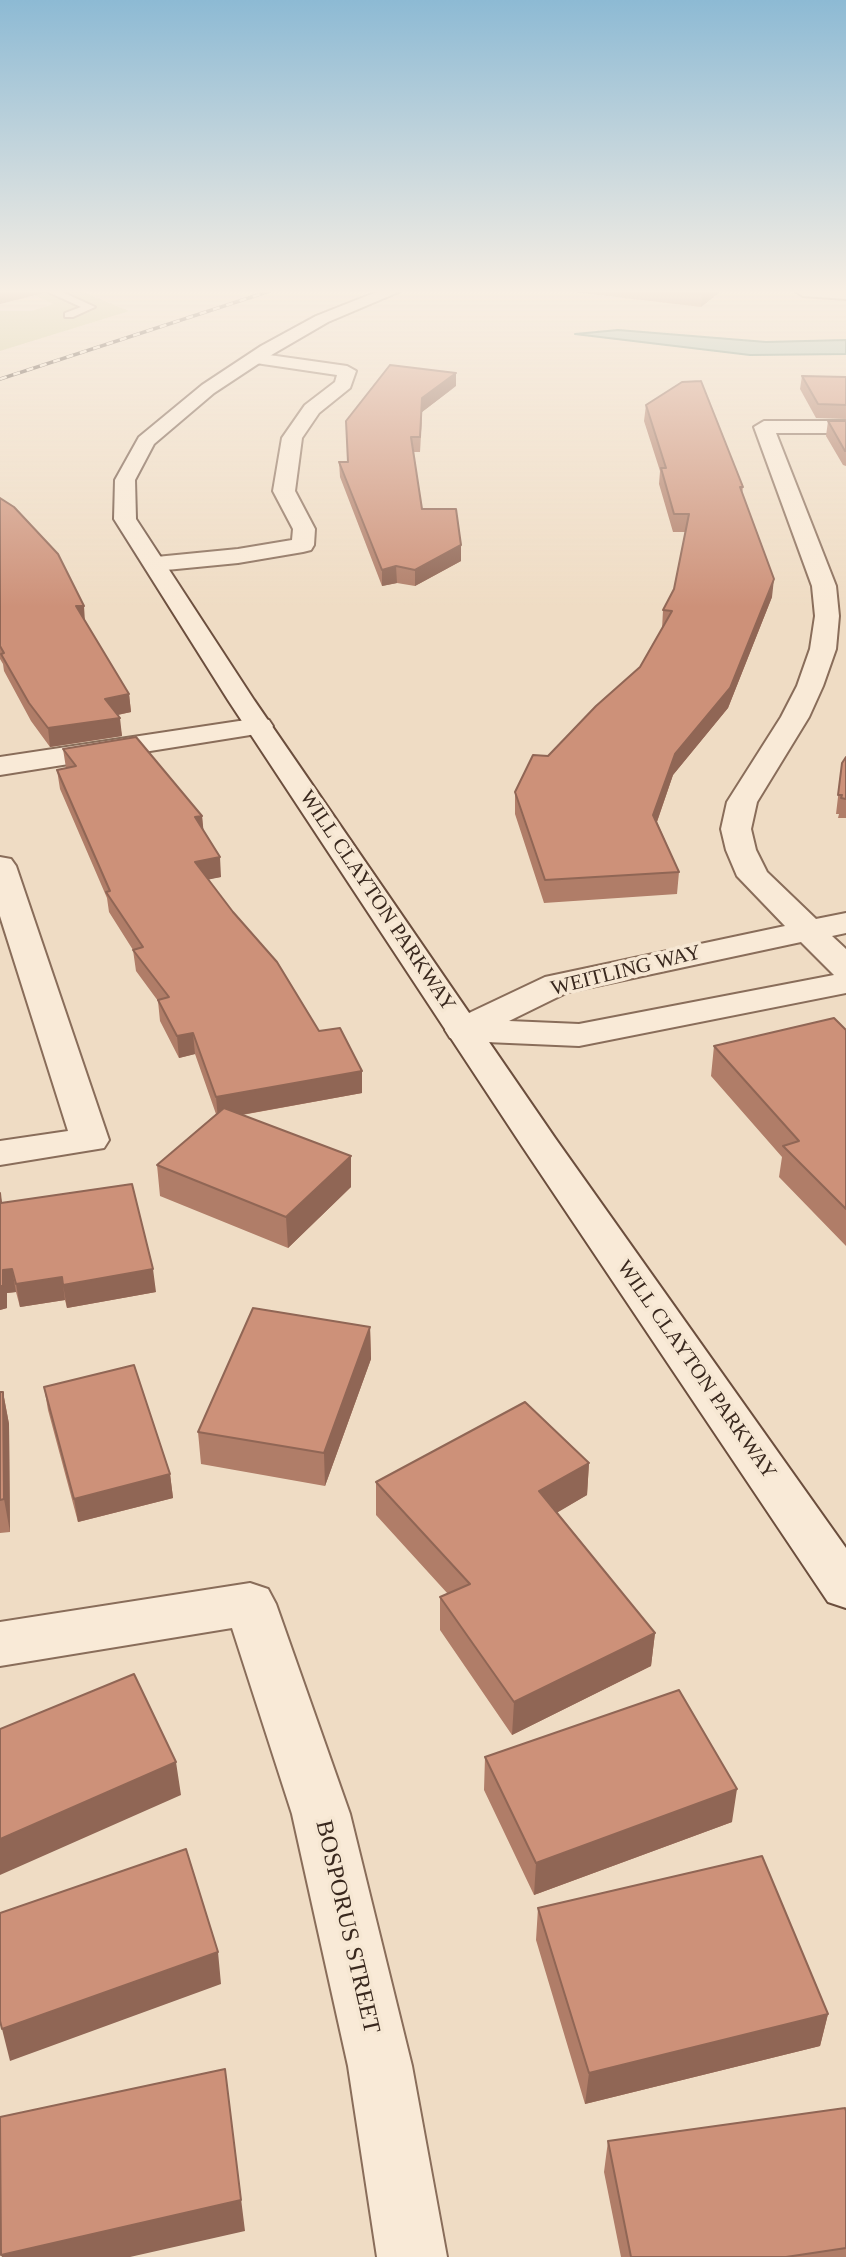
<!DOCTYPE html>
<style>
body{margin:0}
canvas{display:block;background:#efdcc4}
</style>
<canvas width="846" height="2257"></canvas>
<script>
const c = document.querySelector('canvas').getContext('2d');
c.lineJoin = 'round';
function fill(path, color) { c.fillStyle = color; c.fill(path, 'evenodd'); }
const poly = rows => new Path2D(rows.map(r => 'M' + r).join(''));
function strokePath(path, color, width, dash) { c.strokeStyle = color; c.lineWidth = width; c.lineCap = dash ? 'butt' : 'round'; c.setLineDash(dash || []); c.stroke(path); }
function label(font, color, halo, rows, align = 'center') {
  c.font = font + ' "Times New Roman",serif'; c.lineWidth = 7; c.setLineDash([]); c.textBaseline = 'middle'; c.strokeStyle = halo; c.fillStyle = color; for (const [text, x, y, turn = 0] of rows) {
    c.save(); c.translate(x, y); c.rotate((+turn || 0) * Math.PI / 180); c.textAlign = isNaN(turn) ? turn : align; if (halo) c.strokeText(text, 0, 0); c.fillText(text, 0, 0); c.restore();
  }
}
const green = poly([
 [26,291,80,291,129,311,0,351,0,311,32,311,53,304]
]);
const water = poly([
 [618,330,766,342,846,340,846,354,750,355,575,334,618,330]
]);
const lane = poly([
 [46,291,60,291,95,307,73,317,65,317,65,313,81,307,46,291]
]);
const street = poly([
 [795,291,846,291,846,299,803,296,795,291],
 [255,353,347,366,356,371,350,388,319,413,302,438,295,491,315,529,314,545,311,550,303,552,238,563,156,571,148,569,144,564,148,559,156,557,238,549,292,540,293,529,273,491,282,438,305,405,335,382,337,375,249,362,246,358,255,353],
 [764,421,846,421,846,433,776,433,836,586,839,616,836,649,823,686,809,717,757,802,751,829,756,850,767,872,816,919,846,913,846,933,832,936,846,949,846,993,579,1046,463,1041,450,1038,445,1030,450,1022,545,977,785,926,737,876,726,850,721,829,727,802,781,717,797,686,810,649,815,616,812,586,754,427,764,421],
 [801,942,834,975,579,1024,509,1021,568,992,801,942],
 [259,718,269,720,273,726,269,732,0,775,0,757,259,718],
 [0,857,11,859,16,866,109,1140,104,1148,0,1165,0,1141,68,1131,0,916,0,857],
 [250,1583,268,1589,276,1604,350,1814,412,2066,447,2257,377,2257,348,2066,292,1814,232,1628,0,1666,0,1622,250,1583]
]);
const secondary = poly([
 [379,291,401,291,328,322,273,354,214,393,154,444,135,480,136,519,254,700,555,1138,846,1548,846,1608,828,1602,522,1146,228,700,114,519,115,480,139,437,202,385,261,346,316,316,379,291]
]);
const rail = poly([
 [0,379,270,291]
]);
const wall = poly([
 [565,291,721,291,701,307],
 [802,376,846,377,846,419,816,418,800,389],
 [456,386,422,412,420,452,413,452,422,509,461,545,461,561,415,586,397,583,382,586,340,477,339,462,348,462],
 [646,405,743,487,742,494,772,597,728,708,673,775,657,822,679,872,677,894,544,903,515,814,515,792,548,756,640,667,662,629,663,610,674,589,686,532,673,532,659,484,660,471,644,421],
 [828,421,846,421,846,466,843,465,826,436],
 [0,498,85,622,129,694,131,712,118,715,122,736,50,747,31,721,4,671,3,664,0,659],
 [63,749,202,816,203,831,221,877,208,879,319,1031,362,1071,362,1093,242,1115,351,1187,288,1248,160,1196,157,1165,216,1114,195,1054,179,1058,160,1021,158,1001,136,971,133,950,109,912,107,898,60,789,57,770,66,768],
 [846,757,846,818,838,818,839,814,836,814,842,763],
 [846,1030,846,1246,779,1177,782,1157,711,1076,714,1046],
 [0,1193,2,1203,156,1292,67,1308,65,1300,20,1307,16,1292,7,1293,7,1308,0,1310],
 [370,1327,371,1359,325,1486,201,1464,198,1432],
 [44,1387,170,1474,173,1498,78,1522,48,1410],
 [0,1392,3,1392,9,1424,10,1532,0,1533],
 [589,1463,587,1495,557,1512,655,1633,651,1666,512,1735,440,1630,440,1597,448,1594,376,1515,376,1482],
 [485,1757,732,1822,534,1895,484,1790],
 [538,1908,828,2014,820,2046,585,2104,536,1940],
 [846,2111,846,2257,621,2257,604,2172,608,2141]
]);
const shadedWall = poly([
 [0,291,45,291,44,293,0,304],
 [706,291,721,291,701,307,702,294],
 [456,373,456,386,422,412,420,452,422,398],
 [461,545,461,561,415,586,415,570],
 [396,566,397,583,382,586,382,570],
 [774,579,772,597,728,708,673,775,652,836,653,815,675,754],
 [76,606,84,606,85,622],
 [129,694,131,712,107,717,105,699],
 [120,718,122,736,50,747,48,728],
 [202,816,204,835,195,817],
 [220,857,221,877,197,882,195,862],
 [193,1033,195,1054,179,1058,177,1036],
 [362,1071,362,1093,218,1119,216,1097],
 [351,1156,351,1187,288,1248,286,1217],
 [12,1269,16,1292,7,1293,7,1308,0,1310,0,1286,3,1270],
 [153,1269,156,1292,67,1308,63,1285],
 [62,1277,65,1300,20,1307,16,1284],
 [370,1327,371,1359,325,1486,324,1453],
 [3,1392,9,1424,10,1532,4,1499],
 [589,1463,587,1495,538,1524,539,1491],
 [170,1474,173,1498,78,1522,74,1499],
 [655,1633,651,1666,512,1735,514,1702],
 [176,1762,181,1795,0,1875,0,1839],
 [737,1789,732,1822,534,1895,536,1863],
 [218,1952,221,1984,10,2061,2,2029],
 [828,2014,820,2046,585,2104,589,2073],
 [225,2069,245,2231,130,2257,2,2257,1,2255]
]);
const building = poly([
 [672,291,706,291,702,294,672,291],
 [390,365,456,373,422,398,420,437,411,437,422,509,456,509,461,545,415,570,396,566,382,570,339,462,348,462,346,421,390,365],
 [802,376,846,377,846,405,818,404,802,376],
 [701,381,743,487,740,487,774,579,730,688,675,754,653,815,679,872,545,880,515,792,533,755,548,756,596,706,640,667,672,611,663,610,674,589,689,514,674,514,661,468,666,468,646,405,682,382,701,381],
 [828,421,846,421,846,451,845,451,828,421],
 [0,498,14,507,58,554,84,606,76,606,129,694,105,699,120,718,48,728,29,703,1,654,4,653,0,646,0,498],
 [136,737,202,816,195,817,220,857,195,862,233,912,277,962,319,1031,340,1028,362,1071,216,1097,193,1033,177,1036,158,1000,169,997,133,950,143,947,106,892,110,891,57,770,76,766,63,749,136,737],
 [846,757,846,799,841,798,842,795,838,795,842,763,846,757],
 [834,1018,846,1030,846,1209,783,1146,799,1141,714,1046,834,1018],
 [224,1108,351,1156,286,1217,157,1165,224,1108],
 [132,1184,153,1269,63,1285,62,1277,16,1284,12,1269,3,1270,3,1286,0,1286,0,1193,1,1203,132,1184],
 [253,1308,370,1327,324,1453,198,1432,253,1308],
 [134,1365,170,1474,74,1499,44,1387,134,1365],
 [0,1392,3,1392,4,1499,0,1500,0,1392],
 [525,1402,589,1463,539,1491,655,1633,514,1702,440,1597,470,1584,376,1482,525,1402],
 [134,1674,176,1762,0,1839,0,1729,134,1674],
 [679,1690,737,1789,536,1863,485,1757,679,1690],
 [186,1849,218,1952,2,2029,0,2021,0,1913,186,1849],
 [762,1856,828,2014,589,2073,538,1908,762,1856],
 [225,2069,241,2200,1,2255,0,2117,225,2069],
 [845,2108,846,2111,846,2248,786,2257,631,2257,608,2141,845,2108]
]);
const streetNames = [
 ["WILL CLAYTON PARKWAY",377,901,56],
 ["WEITLING WAY",626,971,-14],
 ["WILL CLAYTON PARKWAY",696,1370,55]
];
const nearStreetnames = [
 ["BOSPORUS STREET",347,1927,77]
];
fill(green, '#cdcc97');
fill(water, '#a6c2b6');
strokePath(water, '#6c9082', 2);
strokePath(lane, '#896d5a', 4);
strokePath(street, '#896d5a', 4);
strokePath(secondary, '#6b4e3d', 4);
fill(lane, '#f9ead7');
fill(street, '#f9ead7');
fill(secondary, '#f9ead7');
strokePath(rail, '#39281e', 3.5);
strokePath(rail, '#f6e7d3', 2.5, [7]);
fill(wall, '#b07d68');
fill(shadedWall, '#906655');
fill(building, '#cd9179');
strokePath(building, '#906655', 2);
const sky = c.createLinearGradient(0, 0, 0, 607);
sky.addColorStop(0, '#8dbad4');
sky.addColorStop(0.48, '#f8efe4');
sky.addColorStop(1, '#f8efe400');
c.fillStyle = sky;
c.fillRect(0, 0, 846, 607);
label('21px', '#39281e', '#f6e7d3', streetNames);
label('24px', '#39281e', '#f6e7d3', nearStreetnames);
</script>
